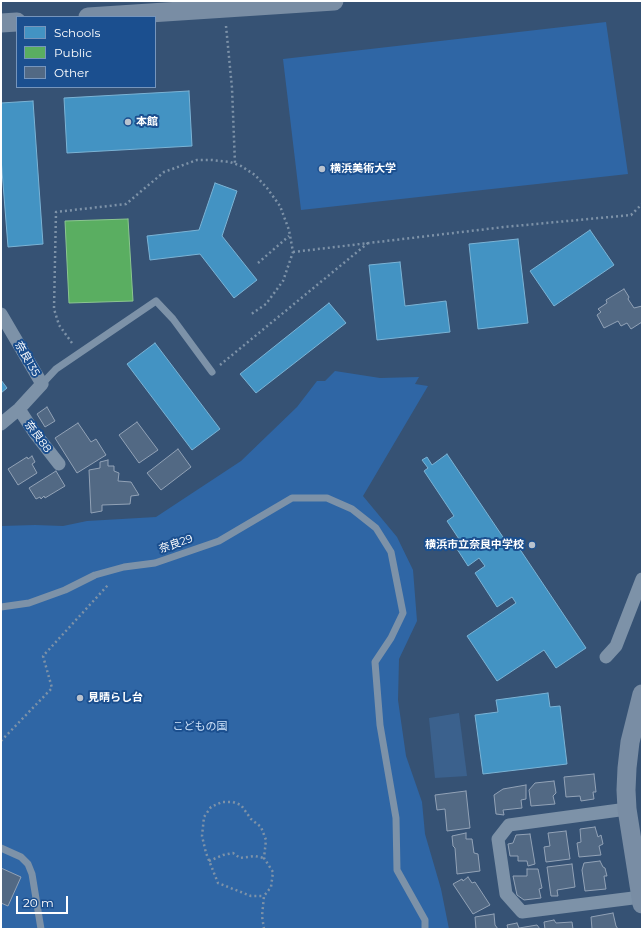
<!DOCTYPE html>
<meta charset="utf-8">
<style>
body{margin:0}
#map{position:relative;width:643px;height:930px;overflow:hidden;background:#365274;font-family:Montserrat,sans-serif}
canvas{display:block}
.frame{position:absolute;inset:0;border:2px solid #fff;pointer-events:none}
.legend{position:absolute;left:16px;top:16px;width:140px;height:72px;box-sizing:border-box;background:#1b4f8f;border:1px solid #7695bc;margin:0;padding:5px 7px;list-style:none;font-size:12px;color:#fff}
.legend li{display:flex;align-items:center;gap:8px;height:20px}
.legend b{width:20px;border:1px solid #7695bc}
.scale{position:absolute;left:16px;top:896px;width:52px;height:18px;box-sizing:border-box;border:2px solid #fff;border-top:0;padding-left:5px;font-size:12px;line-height:14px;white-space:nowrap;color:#fff;-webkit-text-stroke:3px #1b4f8f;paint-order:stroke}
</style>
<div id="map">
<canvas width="643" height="930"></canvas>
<div class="frame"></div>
<ul class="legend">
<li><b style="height:11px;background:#4393c3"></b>Schools</li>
<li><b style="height:11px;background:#5aae61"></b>Public</li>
<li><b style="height:11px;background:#526984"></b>Other</li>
</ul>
<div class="scale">20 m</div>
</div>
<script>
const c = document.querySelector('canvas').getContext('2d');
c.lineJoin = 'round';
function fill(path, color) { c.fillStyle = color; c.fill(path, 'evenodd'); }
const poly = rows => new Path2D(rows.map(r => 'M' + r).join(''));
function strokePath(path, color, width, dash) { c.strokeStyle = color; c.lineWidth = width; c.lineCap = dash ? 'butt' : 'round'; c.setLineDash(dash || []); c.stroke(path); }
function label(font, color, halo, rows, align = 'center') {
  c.font = font + ' Montserrat,"Noto Sans JP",sans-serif'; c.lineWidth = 4; c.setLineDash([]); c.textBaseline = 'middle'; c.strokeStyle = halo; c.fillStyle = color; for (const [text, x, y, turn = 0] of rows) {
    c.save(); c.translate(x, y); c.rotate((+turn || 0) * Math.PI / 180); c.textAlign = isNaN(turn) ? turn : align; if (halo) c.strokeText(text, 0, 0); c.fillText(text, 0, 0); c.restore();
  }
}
const green = poly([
 [606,22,628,174,301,210,283,59],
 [335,371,380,378,419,377,415,384,428,386,363,496,397,537,413,570,417,621,399,659,398,700,406,756,422,802,425,834,441,889,449,929,1,929,1,526,35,525,63,526,87,521,156,517,241,461,297,407,317,381,325,381]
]);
const water = poly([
 [459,713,467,776,435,778,429,718]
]);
const schools = poly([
 [189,91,192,146,67,153,64,98,189,91],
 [33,101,43,244,8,247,1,158,1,103,33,101],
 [215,183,237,191,222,236,257,280,234,298,200,254,150,260,147,236,199,230,215,183],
 [590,230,614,265,554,306,530,271,590,230],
 [518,239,528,323,478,329,469,244,518,239],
 [400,262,405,306,446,301,450,332,377,340,369,265,400,262],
 [329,303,346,323,256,393,240,374,329,303],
 [155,343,220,429,192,450,127,364,155,343],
 [1,380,7,388,1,393,1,380],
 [447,454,509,546,515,542,586,648,556,668,544,650,497,681,467,636,516,603,512,597,497,607,475,573,485,566,479,558,468,566,457,549,463,545,447,521,454,516,424,471,428,468,422,460,427,457,432,465,447,454],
 [548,693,550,707,560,706,567,764,483,774,475,715,498,712,496,700,548,693]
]);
const public = poly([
 [128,219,133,301,69,303,65,221,128,219]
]);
const building = poly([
 [624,289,629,297,628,299,634,308,642,306,642,322,631,329,627,323,621,326,618,321,604,328,597,315,601,312,598,309,607,303,606,300,624,289],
 [47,407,55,421,45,427,37,414,47,407],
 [137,422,158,450,139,463,119,435,137,422],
 [78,423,91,442,96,439,106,455,77,473,55,438,78,423],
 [178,449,191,467,161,490,147,473,178,449],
 [32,456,35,462,32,464,37,473,18,485,8,469,27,457,28,459,32,456],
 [108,460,108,466,114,466,114,471,119,473,118,481,131,482,139,495,131,496,130,504,102,505,102,511,91,513,89,470,100,468,100,462,108,460],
 [56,471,65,486,45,498,44,496,41,499,40,497,36,499,29,488,56,471],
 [594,774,596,792,593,792,594,799,581,801,580,796,566,797,564,777,594,774],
 [554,781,556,793,553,796,555,804,531,806,529,790,535,783,554,781],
 [526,785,526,799,521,800,522,808,503,810,504,815,496,814,494,795,503,789,526,785],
 [466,791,470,828,447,831,445,809,437,810,435,795,466,791],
 [595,827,598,837,601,835,603,844,599,846,601,855,579,857,577,843,581,842,580,829,595,827],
 [566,831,570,859,546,862,544,847,550,846,548,833,566,831],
 [466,833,466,839,472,839,474,853,478,854,480,871,457,874,455,848,453,846,452,836,466,833],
 [530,834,535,864,528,866,527,861,518,861,518,856,510,856,508,844,513,843,516,835,530,834],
 [600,861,603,867,605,868,607,876,604,876,606,889,585,891,582,870,584,863,600,861],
 [572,864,575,887,557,890,558,896,551,896,547,867,572,864],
 [1,868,21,877,8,906,1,903,1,868],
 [527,869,538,869,542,888,539,889,541,898,524,900,517,895,513,876,527,876,527,869],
 [468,877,472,883,475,882,490,905,473,914,453,884,462,879,463,881,468,877],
 [613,913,616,926,618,929,592,929,591,917,613,913],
 [494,914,495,925,498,929,476,929,475,917,494,914],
 [554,920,556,923,572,922,573,929,545,929,544,922,554,920],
 [517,923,519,928,537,925,540,929,508,929,507,925,517,923]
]);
const path = poly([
 [226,26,232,88,235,164],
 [293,252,504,227,631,215,642,204],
 [258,263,289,236],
 [72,343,59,325,54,309,56,212,126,204,164,172,197,160,212,160,230,162,241,166,255,175,267,188,280,206,289,230,293,252,283,281,266,304,250,315],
 [220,365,368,243],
 [1,741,52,688,43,656,108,585],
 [209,861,223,855,233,853,240,858,255,856,264,858],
 [264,929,262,916,264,896,271,887,273,872,264,858,266,840,261,827,251,819,241,805,233,802,222,802,211,807,204,817,202,836,206,853,218,883,251,896,264,896]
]);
const lane = poly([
 [42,384,56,369,156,301,173,319,212,372],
 [1,607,29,603,65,590,95,575,124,567,155,563,219,541,292,498,327,498,352,509,376,528,391,552,403,613,391,638,375,662,380,725,396,818,397,870,425,920,425,929],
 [1,848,21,857,28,864,32,874,41,929]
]);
const street = poly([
 [1,314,42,384,19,409,1,424],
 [19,409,34,432,59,464],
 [606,657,616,646,642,579],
 [627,809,509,825,498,839,506,894,522,912,641,897]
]);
const secondary = poly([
 [88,17,334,1],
 [1,23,17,22],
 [642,694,630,742,627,768,626,790,627,809,642,904]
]);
const markers = [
 [128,122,4,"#b9c2ce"],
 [322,169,4,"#b9c2ce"],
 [532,545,4,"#b9c2ce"],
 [80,698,4,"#b9c2ce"]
];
const poiNames = [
 ["本館",136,122],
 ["横浜美術大学",330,169],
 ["横浜市立奈良中学校",524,545,"right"],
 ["見晴らし台",88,698]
];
const streetNames = [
 ["奈良135",27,359,60],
 ["奈良88",38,437,53],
 ["奈良29",176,544,-19]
];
const parkNames = [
 ["こどもの国",200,727]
];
fill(green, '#2f66a5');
fill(water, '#3b618d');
fill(schools, '#4393c3');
strokePath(schools, '#7bb3d5', 1);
fill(public, '#5aae61');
strokePath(public, '#8cc690', 1);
fill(building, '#526984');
strokePath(building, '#92a2b6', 1);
strokePath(path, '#7d92a8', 2.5, [2, 3]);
strokePath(lane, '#7d92a8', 7);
strokePath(street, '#7d92a8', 13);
strokePath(secondary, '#798da4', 19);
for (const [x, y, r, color] of markers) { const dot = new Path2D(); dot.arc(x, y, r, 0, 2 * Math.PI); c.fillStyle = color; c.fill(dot); strokePath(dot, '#1b4f8f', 1.5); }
label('bold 11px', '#fff', '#1b4f8f', poiNames, 'left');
label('11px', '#fff', '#1b4f8f', streetNames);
label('11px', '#cfe3fa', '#1b4f8f', parkNames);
</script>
